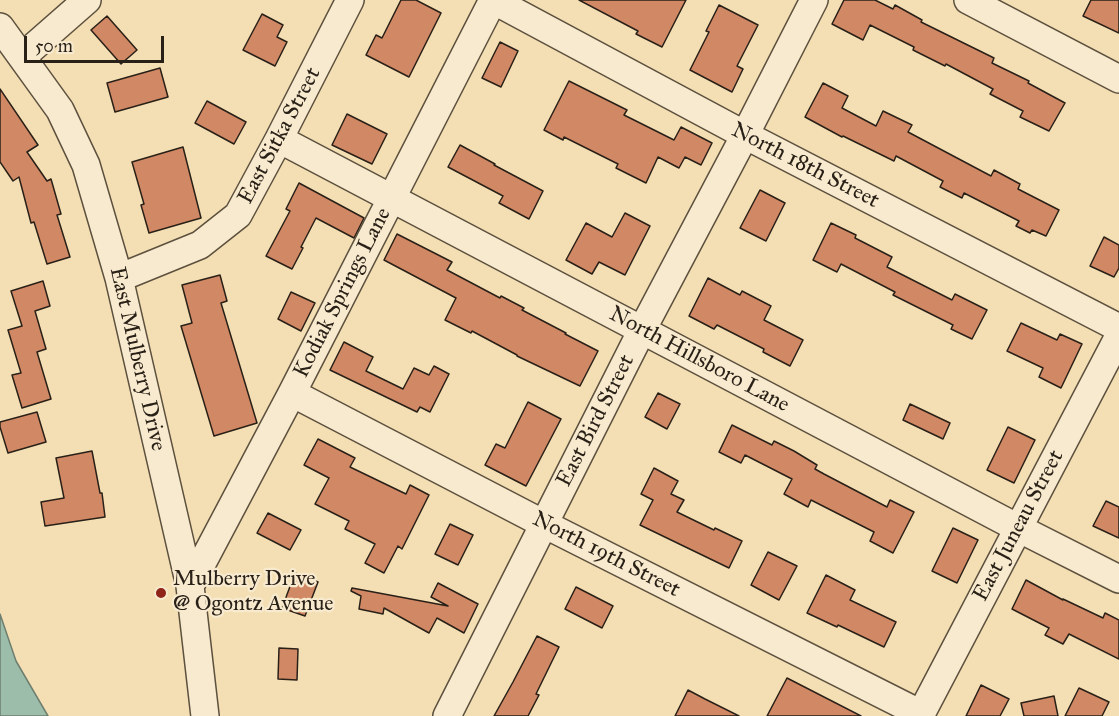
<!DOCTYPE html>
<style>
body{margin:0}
#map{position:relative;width:1119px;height:716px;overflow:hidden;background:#f4dfb4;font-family:"IM FELL Great Primer",serif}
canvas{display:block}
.scale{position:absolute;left:24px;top:36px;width:140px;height:27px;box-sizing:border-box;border:3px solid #292017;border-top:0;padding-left:8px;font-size:18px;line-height:21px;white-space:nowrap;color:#292017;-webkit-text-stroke:4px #f8eace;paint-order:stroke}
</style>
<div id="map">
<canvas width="1119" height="716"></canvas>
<div class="scale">50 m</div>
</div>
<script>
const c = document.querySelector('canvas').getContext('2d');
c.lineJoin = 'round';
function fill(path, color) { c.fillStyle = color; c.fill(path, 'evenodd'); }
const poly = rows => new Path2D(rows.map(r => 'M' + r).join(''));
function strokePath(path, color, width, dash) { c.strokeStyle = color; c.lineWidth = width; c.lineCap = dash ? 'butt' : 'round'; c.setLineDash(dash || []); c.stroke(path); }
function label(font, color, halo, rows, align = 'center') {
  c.font = font + ' "IM FELL Great Primer",serif'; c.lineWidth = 4.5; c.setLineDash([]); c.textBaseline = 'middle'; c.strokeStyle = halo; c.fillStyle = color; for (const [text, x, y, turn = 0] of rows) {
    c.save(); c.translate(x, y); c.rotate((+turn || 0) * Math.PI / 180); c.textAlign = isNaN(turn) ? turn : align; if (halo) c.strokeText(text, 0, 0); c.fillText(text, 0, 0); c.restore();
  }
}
const water = poly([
 [0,614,16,661,48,716,0,716,0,614]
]);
const building = poly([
 [401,0,416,0,441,13,409,77,366,55,376,35,382,38,401,0],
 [579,0,686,0,662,47,636,34,638,31,579,0],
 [844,0,875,0,893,9,895,5,922,20,921,22,994,58,992,63,1029,81,1028,83,1065,103,1049,131,1020,117,1023,111,990,94,993,89,946,64,945,66,913,50,914,47,870,25,863,40,832,24,844,0],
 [1091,0,1119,0,1119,33,1083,16,1091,0],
 [719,5,758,25,737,66,743,69,732,92,690,70,709,32,706,31,719,5],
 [262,14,283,25,277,37,287,42,275,66,243,50,262,14],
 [107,16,137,50,121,64,91,30,107,16],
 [500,42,518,51,501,87,482,78,500,42],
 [160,68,168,97,115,112,107,83,160,68],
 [569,81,627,110,624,115,674,140,681,127,712,143,701,165,685,157,679,168,658,157,646,183,616,168,618,164,564,137,563,140,544,130,569,81],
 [823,83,848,96,842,108,876,126,883,111,912,125,908,132,991,176,994,170,1020,184,1018,189,1059,210,1046,236,1032,230,1030,233,1016,226,1019,221,964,193,962,198,940,187,943,181,896,156,894,161,843,136,842,137,805,117,823,83],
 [0,89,38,145,27,152,47,181,51,179,61,214,57,215,70,257,47,264,34,222,31,223,19,177,13,181,0,162,0,89],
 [207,101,246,122,234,144,195,123,207,101],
 [347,114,387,134,372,164,332,145,347,114],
 [460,145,495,164,494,165,543,191,529,219,499,203,503,196,448,167,460,145],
 [183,147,201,218,149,233,141,205,144,204,132,162,183,147],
 [299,183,364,218,354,238,316,218,301,247,303,248,292,269,266,256,290,211,286,209,299,183],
 [760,190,785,203,766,241,740,228,760,190],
 [625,213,650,226,625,275,599,262,592,274,566,260,586,223,612,237,625,213],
 [831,223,856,235,855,238,892,257,887,267,952,300,955,294,987,310,972,339,951,329,953,325,893,295,895,292,841,264,837,272,813,260,831,223],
 [397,234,452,262,447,270,500,298,501,296,524,308,522,310,566,333,565,334,598,351,580,386,517,356,517,355,472,331,471,333,445,320,456,298,384,260,397,234],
 [1104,237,1119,245,1119,268,1114,277,1090,266,1104,237],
 [220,275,227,301,221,303,257,423,214,436,181,326,192,323,182,285,220,275],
 [708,278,740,295,742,291,771,306,764,320,803,340,790,366,763,352,764,349,717,325,714,329,689,316,708,278],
 [43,281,50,306,35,311,46,349,37,352,51,399,22,408,12,375,21,373,8,330,22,326,11,291,43,281],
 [291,292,315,303,301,331,278,319,291,292],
 [1021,323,1057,340,1060,334,1082,344,1061,388,1039,377,1043,368,1007,351,1021,323],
 [344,342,373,357,366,371,403,389,414,368,429,375,434,366,449,374,430,412,420,407,417,412,330,370,344,342],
 [658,393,680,404,667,429,645,417,658,393],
 [528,402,561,419,526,486,485,465,496,444,505,448,528,402],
 [910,404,950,423,943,439,903,420,910,404],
 [37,412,46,442,8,453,0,427,0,422,37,412],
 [732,425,772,445,774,441,794,451,817,465,815,469,824,474,887,507,890,500,914,512,893,553,870,541,874,532,811,500,808,507,784,494,792,479,745,455,741,463,719,452,732,425],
 [1008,427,1035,440,1014,483,987,470,1008,427],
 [318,439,355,458,350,467,406,494,410,485,429,495,402,549,398,546,384,573,365,563,375,544,345,529,349,521,315,504,329,478,304,465,318,439],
 [92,451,100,493,102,493,105,517,45,526,41,502,64,498,56,458,92,451],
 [654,468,678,481,671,494,684,500,677,512,714,530,715,528,742,541,729,568,640,525,653,500,641,494,654,468],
 [1106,501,1119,507,1119,538,1093,526,1106,501],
 [268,513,301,530,290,550,257,533,268,513],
 [450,524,473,535,458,565,435,554,450,524],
 [953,528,978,540,957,583,932,571,953,528],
 [768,552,797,566,779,600,751,585,768,552],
 [295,573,318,582,305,616,282,608,295,573],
 [826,575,855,590,850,600,896,622,884,647,838,625,837,627,807,613,826,575],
 [1026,580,1063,600,1063,599,1103,618,1105,613,1119,620,1119,659,1069,634,1063,644,1045,635,1049,628,1012,609,1026,580],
 [438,583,478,604,464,633,437,618,429,633,384,608,383,614,359,609,361,596,351,591,352,588,448,606,431,597,438,583],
 [576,587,613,606,602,628,565,609,576,587],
 [537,636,559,647,536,694,539,695,528,716,494,716,513,682,537,636],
 [279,648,298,649,297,680,278,679,279,648],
 [787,678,861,716,767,716,787,678],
 [981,685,1009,699,1000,716,966,716,981,685],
 [1079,688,1109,702,1102,716,1065,716,1079,688],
 [688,690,705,699,739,716,675,716,688,690],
 [1054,696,1058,716,1024,716,1021,703,1054,696]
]);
const minor = poly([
 [493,0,745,135,1119,328],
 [968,0,1119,79],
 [0,27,60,110,86,165,119,278,190,586,205,716],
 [22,57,87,0],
 [279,139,1018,528,1119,579],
 [119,278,200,245,238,215,279,139,350,0],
 [292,393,544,524,921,714],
 [190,586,292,393,493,0],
 [447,716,642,330,745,135,814,0],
 [920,716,1119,336]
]);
const markers = [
 [161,593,6,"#8f2418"]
];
const streetNames = [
 ["East Sitka Street",280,136,-62],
 ["North 18th Street",805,166,27],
 ["Kodiak Springs Lane",343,293,-63],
 ["East Mulberry Drive",137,359,77],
 ["North Hillsboro Lane",699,360,28],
 ["East Bird Street",596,421,-63],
 ["East Juneau Street",1019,526,-62],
 ["North 19th Street",606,555,27]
];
const poiNames = [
 ["Mulberry Drive",173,580],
 ["@ Ogontz Avenue",173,605]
];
fill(water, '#9cbdaa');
strokePath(water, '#6e7e6f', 1.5);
fill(building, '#d18865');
strokePath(building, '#292017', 1.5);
strokePath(minor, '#5c503e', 30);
strokePath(minor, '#f8eace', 27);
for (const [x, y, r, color] of markers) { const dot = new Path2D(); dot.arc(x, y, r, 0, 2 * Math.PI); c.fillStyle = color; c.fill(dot); strokePath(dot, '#f8eace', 2); }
label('22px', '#292017', '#f8eace', streetNames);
label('22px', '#292017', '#f8eace', poiNames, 'left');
</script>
